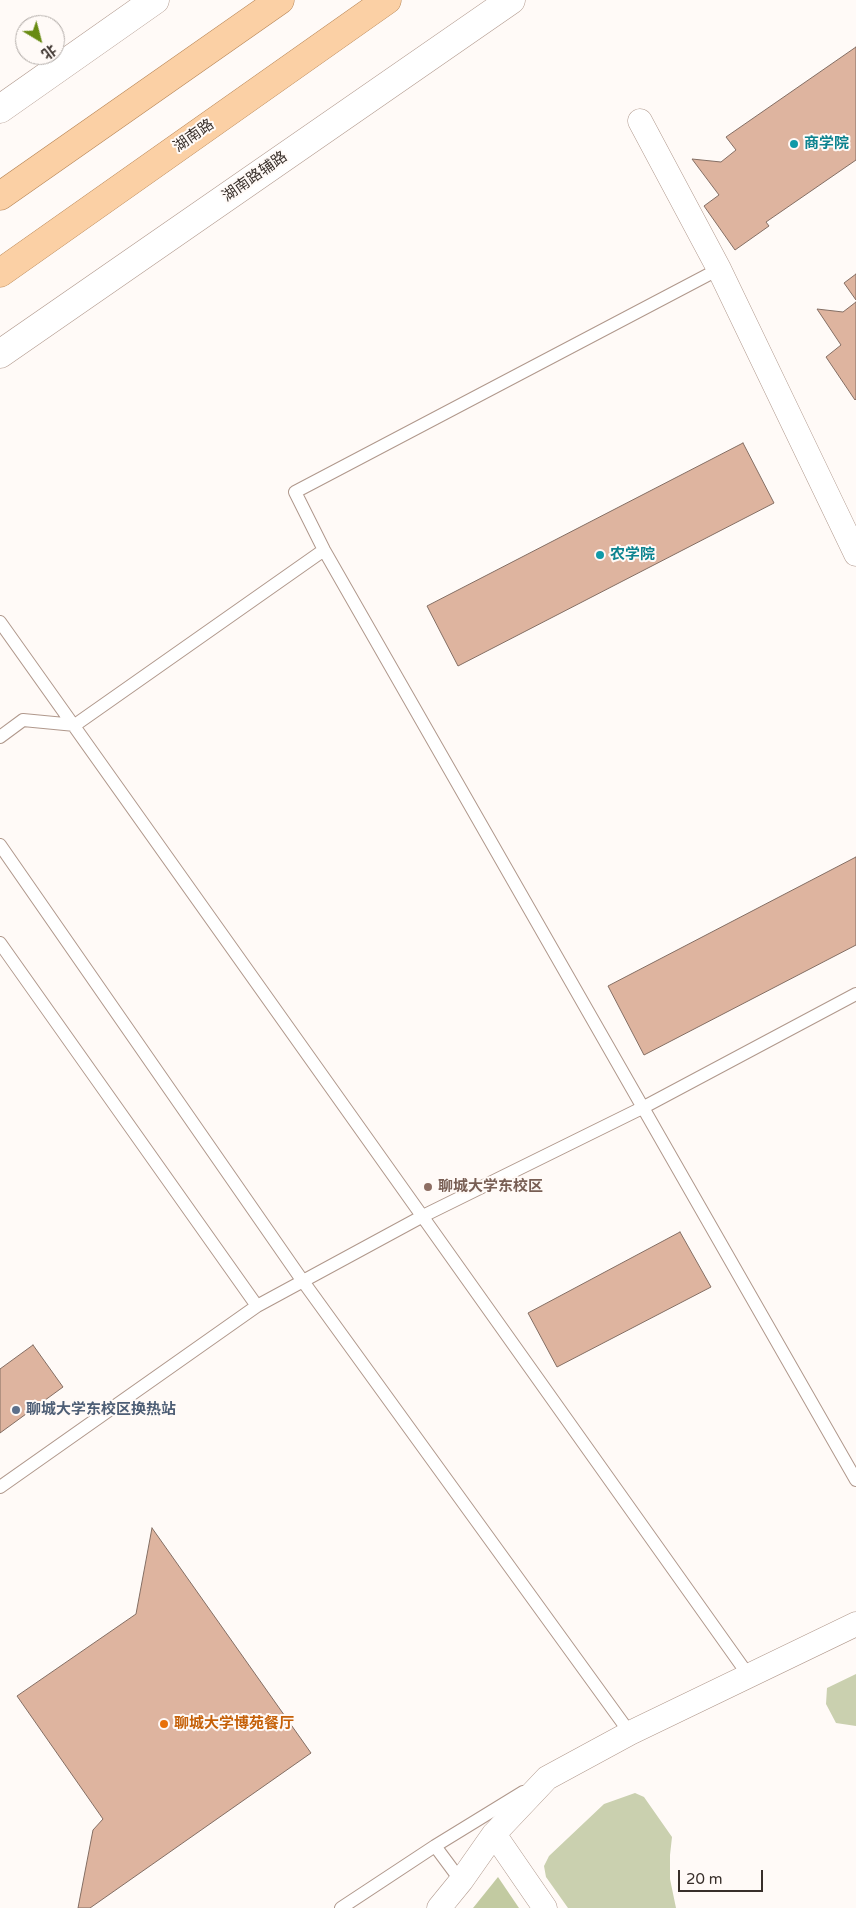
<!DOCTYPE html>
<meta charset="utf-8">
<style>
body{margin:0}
#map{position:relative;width:856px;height:1908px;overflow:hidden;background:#fffaf7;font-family:"Varela Round","Noto Sans SC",sans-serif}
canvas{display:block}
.north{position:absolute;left:15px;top:15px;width:50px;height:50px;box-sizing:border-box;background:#fffaf7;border:1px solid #afa9a5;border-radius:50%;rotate:143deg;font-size:14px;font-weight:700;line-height:20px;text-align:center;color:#382f2a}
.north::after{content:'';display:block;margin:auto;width:18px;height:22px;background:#688b12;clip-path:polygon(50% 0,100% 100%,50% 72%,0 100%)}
.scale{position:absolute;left:678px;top:1870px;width:85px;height:22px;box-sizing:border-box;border:2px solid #382f2a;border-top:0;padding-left:6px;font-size:15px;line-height:18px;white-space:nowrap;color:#382f2a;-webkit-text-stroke:4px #fffaf7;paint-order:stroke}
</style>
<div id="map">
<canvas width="856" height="1908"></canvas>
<div class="north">北</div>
<div class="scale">20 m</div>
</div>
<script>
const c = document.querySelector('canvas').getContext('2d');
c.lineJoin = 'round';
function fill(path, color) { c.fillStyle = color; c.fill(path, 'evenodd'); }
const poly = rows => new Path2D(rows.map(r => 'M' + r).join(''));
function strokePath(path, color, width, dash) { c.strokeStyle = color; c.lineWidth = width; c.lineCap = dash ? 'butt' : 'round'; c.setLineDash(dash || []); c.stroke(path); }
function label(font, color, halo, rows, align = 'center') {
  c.font = font + ' "Varela Round","Noto Sans SC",sans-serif'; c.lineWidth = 4; c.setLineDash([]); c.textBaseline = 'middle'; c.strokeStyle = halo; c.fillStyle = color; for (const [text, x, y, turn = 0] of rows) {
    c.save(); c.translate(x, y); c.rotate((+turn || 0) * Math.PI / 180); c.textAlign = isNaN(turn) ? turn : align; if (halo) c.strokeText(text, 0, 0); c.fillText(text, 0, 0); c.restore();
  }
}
const green = poly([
 [856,1674,856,1726,836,1723,826,1704,827,1688],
 [635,1793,644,1797,672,1837,670,1855,670,1879,676,1908,568,1908,546,1877,544,1866,549,1856,604,1804]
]);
const forest = poly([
 [498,1877,519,1908,473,1908]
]);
const building = poly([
 [856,47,856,160,766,222,769,226,735,250,704,206,719,195,692,159,721,162,736,150,726,137,856,47],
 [856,274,856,300,844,283,856,274],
 [856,302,856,399,855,400,826,357,841,345,817,309,843,312,856,302],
 [743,443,774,503,458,666,427,606,743,443],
 [856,857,856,945,644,1055,608,986,856,857],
 [680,1232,711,1287,557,1367,528,1313,680,1232],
 [33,1345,63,1387,0,1433,0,1369,33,1345],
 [152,1528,311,1753,90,1908,78,1908,93,1830,103,1819,17,1696,136,1614,152,1528]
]);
const service = poly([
 [719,269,295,492,324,550,856,1480],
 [0,622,749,1676],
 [0,737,23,720,75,725,324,550],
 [0,845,302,1280,630,1733],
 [0,943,257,1306],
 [0,1487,257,1306,423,1216,644,1107,856,994],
 [435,1846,461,1881],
 [341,1908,435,1846,523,1792]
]);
const minor = poly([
 [640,121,719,269,856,554],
 [494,1834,545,1908],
 [439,1908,461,1881,494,1834,547,1778,630,1733,856,1624]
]);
const tertiary = poly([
 [0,109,155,0],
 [0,354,511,0]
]);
const primary = poly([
 [0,196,280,0],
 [0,273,387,0]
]);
const markers = [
 [794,144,5,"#0f9aa8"],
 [600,555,5,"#0f9aa8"],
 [428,1187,5,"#8d6e63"],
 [16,1410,5,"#5c6f8a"],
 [164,1724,5,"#e8710a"]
];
const streetNames = [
 ["湖南路",194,136,-35],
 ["湖南路辅路",255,177,-35]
];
const cultureNames = [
 ["商学院",804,144],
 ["农学院",610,555]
];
const educationNames = [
 ["聊城大学东校区",438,1187]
];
const serviceNames = [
 ["聊城大学东校区换热站",26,1410]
];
const foodNames = [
 ["聊城大学博苑餐厅",174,1724]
];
fill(green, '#cad0af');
fill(forest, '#c2caa1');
fill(building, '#deb49f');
strokePath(building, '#846e63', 1);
strokePath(service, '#b0988c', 14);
strokePath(minor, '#b0988c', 25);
strokePath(tertiary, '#b0988c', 29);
strokePath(primary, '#b58353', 29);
strokePath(service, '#fff', 12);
strokePath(minor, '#fff', 24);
strokePath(tertiary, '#fff', 28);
strokePath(primary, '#fbd0a5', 28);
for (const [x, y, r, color] of markers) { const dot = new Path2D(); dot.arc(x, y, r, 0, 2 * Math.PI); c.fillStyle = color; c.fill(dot); strokePath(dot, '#fffaf7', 2); }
label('15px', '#382f2a', '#fffaf7', streetNames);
label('bold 15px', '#0d838f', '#fffaf7', cultureNames, 'left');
label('bold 15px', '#785e54', '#fffaf7', educationNames, 'left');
label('bold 15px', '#4e5e75', '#fffaf7', serviceNames, 'left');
label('bold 15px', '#c56008', '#fffaf7', foodNames, 'left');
</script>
